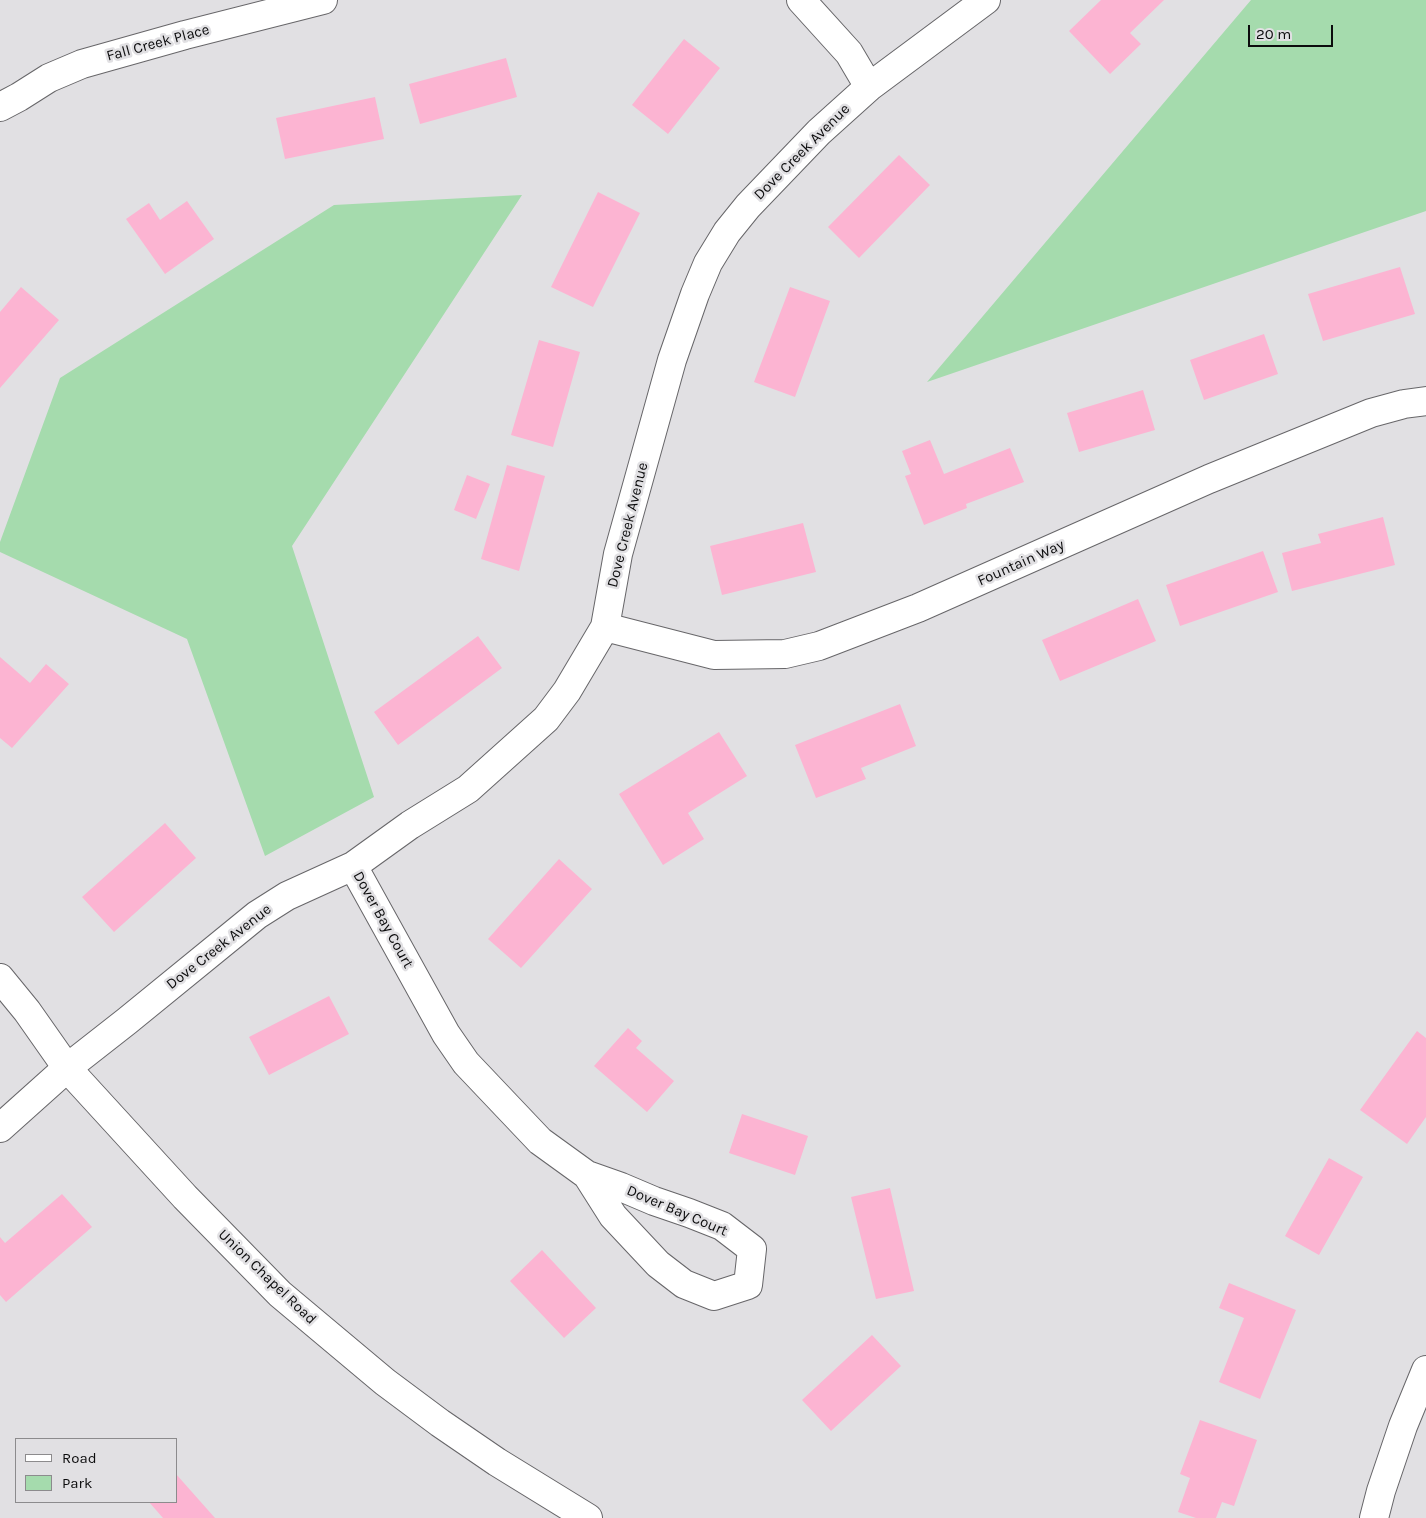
<!DOCTYPE html>
<style>
body{margin:0}
#map{position:relative;width:1426px;height:1518px;overflow:hidden;background:#e1e0e3;font-family:Karla,sans-serif}
canvas{display:block}
.legend{position:absolute;left:15px;top:1438px;width:162px;height:65px;box-sizing:border-box;background:#e1e0e3;border:1px solid #8c8b8d;margin:0;padding:6px 9px;list-style:none;font-size:15px;color:#0c0c0d}
.legend li{display:flex;align-items:center;gap:10px;height:25px}
.legend b{width:25px;border:1px solid #8c8b8d}
.scale{position:absolute;left:1248px;top:25px;width:85px;height:22px;box-sizing:border-box;border:2px solid #0c0c0d;border-top:0;padding-left:6px;font-size:15px;line-height:18px;white-space:nowrap;color:#0c0c0d;-webkit-text-stroke:4px #e1e0e3;paint-order:stroke}
</style>
<div id="map">
<canvas width="1426" height="1518"></canvas>
<ul class="legend">
<li><b style="height:6px;background:#fff"></b>Road</li>
<li><b style="height:14px;background:#a5dbad"></b>Park</li>
</ul>
<div class="scale">20 m</div>
</div>
<script>
const c = document.querySelector('canvas').getContext('2d');
c.lineJoin = 'round';
function fill(path, color) { c.fillStyle = color; c.fill(path, 'evenodd'); }
const poly = rows => new Path2D(rows.map(r => 'M' + r).join(''));
function strokePath(path, color, width, dash) { c.strokeStyle = color; c.lineWidth = width; c.lineCap = dash ? 'butt' : 'round'; c.setLineDash(dash || []); c.stroke(path); }
function label(font, color, halo, rows, align = 'center') {
  c.font = font + ' Karla,sans-serif'; c.lineWidth = 5; c.setLineDash([]); c.textBaseline = 'middle'; c.strokeStyle = halo; c.fillStyle = color; for (const [text, x, y, turn = 0] of rows) {
    c.save(); c.translate(x, y); c.rotate((+turn || 0) * Math.PI / 180); c.textAlign = isNaN(turn) ? turn : align; if (halo) c.strokeText(text, 0, 0); c.fillText(text, 0, 0); c.restore();
  }
}
const green = poly([
 [1251,0,1426,0,1426,211,927,382],
 [522,195,292,546,374,797,265,856,187,639,0,552,0,542,60,378,334,205]
]);
const building = poly([
 [1101,0,1164,0,1130,33,1141,44,1110,74,1069,31],
 [684,39,720,68,668,134,632,105],
 [506,58,517,97,420,124,409,84],
 [375,97,384,139,285,159,276,118],
 [899,155,930,185,859,258,828,227],
 [598,192,640,213,593,307,551,287],
 [187,201,214,239,165,274,126,219,149,203,160,220],
 [1400,267,1415,314,1323,341,1308,294],
 [21,287,59,320,0,388,0,312],
 [790,287,830,301,795,397,754,382],
 [1264,334,1278,374,1204,400,1190,360],
 [539,340,580,352,553,447,511,435],
 [1143,390,1155,430,1079,452,1067,413],
 [930,440,944,474,1010,448,1024,482,966,504,967,508,924,525,905,476,911,474,902,451],
 [507,465,545,476,519,571,481,559],
 [467,475,490,484,476,519,454,510],
 [1383,517,1395,565,1292,591,1282,553,1321,543,1318,534],
 [803,523,816,572,722,595,710,546],
 [1263,551,1278,592,1180,626,1166,585],
 [1138,599,1156,641,1060,681,1042,640],
 [478,636,502,668,398,745,374,712],
 [0,657,30,683,46,664,69,684,12,748,0,738],
 [900,704,916,746,861,768,866,779,816,798,795,745],
 [719,732,747,776,688,813,704,839,663,865,619,794],
 [165,823,196,858,114,932,82,897],
 [559,859,592,889,521,968,488,939],
 [329,996,349,1034,269,1075,249,1037],
 [628,1028,642,1041,636,1048,674,1081,647,1112,594,1066],
 [1417,1031,1426,1038,1426,1117,1407,1144,1360,1110],
 [742,1114,808,1136,795,1175,729,1153],
 [1329,1158,1363,1177,1319,1255,1285,1236],
 [890,1188,914,1291,876,1299,851,1197],
 [62,1194,92,1227,6,1302,0,1295,0,1237,5,1243],
 [542,1250,596,1308,564,1338,510,1281],
 [1229,1283,1296,1310,1260,1399,1219,1382,1244,1318,1219,1308],
 [872,1335,901,1366,831,1431,802,1400],
 [1200,1420,1257,1440,1234,1506,1222,1502,1216,1518,1196,1518,1178,1512,1190,1478,1180,1474],
 [176,1474,215,1518,163,1518,149,1502,176,1502]
]);
const street = poly([
 [801,0,849,53,869,87],
 [0,107,19,97,49,78,82,64,185,35,323,0],
 [605,627,714,655,785,654,819,646,918,608,1209,479,1371,413,1404,404,1426,401],
 [353,866,446,1034,466,1063,540,1141,587,1175],
 [0,1128,67,1068,127,1021,257,915,287,896,353,866,410,825,468,789,546,719,567,691,605,627,618,554,672,360,695,294,708,263,727,232,748,206,819,132,869,87,986,0],
 [587,1175,621,1187,654,1201,689,1213,722,1226,752,1249,748,1285,714,1296,684,1284,658,1264,613,1216,587,1175],
 [1374,1518,1381,1491,1403,1426,1426,1370]
]);
const secondary = poly([
 [0,978,27,1011,67,1068,185,1197,280,1294,385,1382,440,1423,497,1462,588,1518]
]);
const streetNames = [
 ["Fall Creek Place",158,43,-15],
 ["Dove Creek Avenue",802,152,-45],
 ["Dove Creek Avenue",628,525,-76],
 ["Fountain Way",1021,563,-24],
 ["Dover Bay Court",383,920,61],
 ["Dove Creek Avenue",219,947,-38],
 ["Dover Bay Court",677,1211,23],
 ["Union Chapel Road",267,1277,44]
];
fill(green, '#a5dbad');
fill(building, '#fcb4d2');
strokePath(street, '#676669', 30);
strokePath(secondary, '#676669', 30);
strokePath(street, '#fff', 28);
strokePath(secondary, '#fff', 28);
label('15px', '#0c0c0d', '#e1e0e3', streetNames);
</script>
